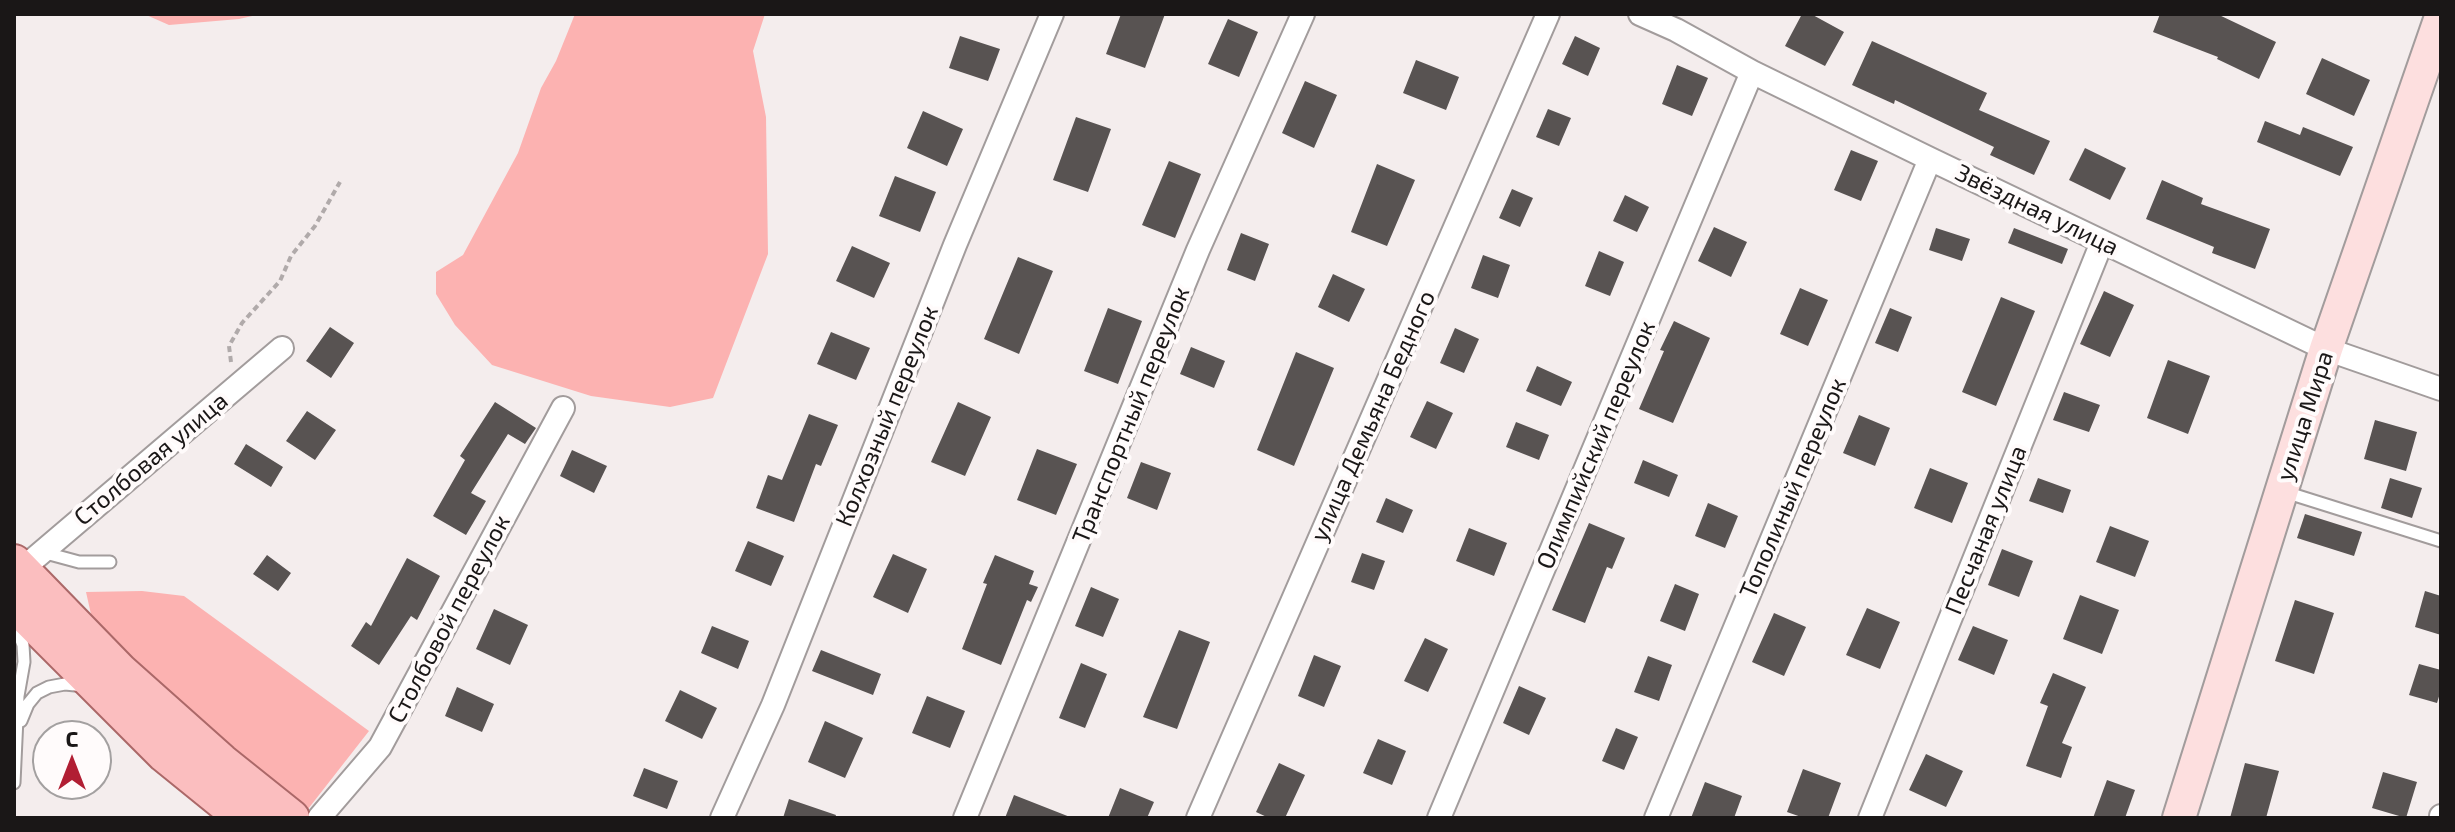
<!DOCTYPE html>
<meta charset="utf-8">
<style>
body{margin:0}
#map{position:relative;width:2455px;height:832px;overflow:hidden;background:#f4eded;font-family:"Exo 2",sans-serif}
canvas{display:block}
.frame{position:absolute;inset:0;border:16px solid #1a1717;pointer-events:none}
.north{position:absolute;left:32px;top:720px;width:80px;height:80px;box-sizing:border-box;background:#fffbfb;border:2px solid #a3a0a0;border-radius:50%;rotate:0deg;font-size:22px;font-weight:700;line-height:32px;text-align:center;color:#1a1717}
.north::after{content:'';display:block;margin:auto;width:28px;height:36px;background:#b11e33;clip-path:polygon(50% 0,100% 100%,50% 72%,0 100%)}
</style>
<div id="map">
<canvas width="2455" height="832"></canvas>
<div class="frame"></div>
<div class="north">С</div>
</div>
<script>
const c = document.querySelector('canvas').getContext('2d');
c.lineJoin = 'round';
function fill(path, color) { c.fillStyle = color; c.fill(path, 'evenodd'); }
const poly = rows => new Path2D(rows.map(r => 'M' + r).join(''));
function strokePath(path, color, width, dash) { c.strokeStyle = color; c.lineWidth = width; c.lineCap = dash ? 'butt' : 'round'; c.setLineDash(dash || []); c.stroke(path); }
function label(font, color, halo, rows, align = 'center') {
  c.font = font + ' "Exo 2",sans-serif'; c.lineWidth = 8; c.setLineDash([]); c.textBaseline = 'middle'; c.strokeStyle = halo; c.fillStyle = color; for (const [text, x, y, turn = 0] of rows) {
    c.save(); c.translate(x, y); c.rotate((+turn || 0) * Math.PI / 180); c.textAlign = isNaN(turn) ? turn : align; if (halo) c.strokeText(text, 0, 0); c.fillText(text, 0, 0); c.restore();
  }
}
const green = poly([
 [144,14,261,14,239,19,169,25],
 [575,14,765,14,753,51,766,117,768,254,713,398,670,407,591,396,492,365,455,325,436,294,436,272,463,255,518,153,541,88,556,61],
 [142,591,184,596,369,731,301,818,95,632,86,592]
]);
const building = poly([
 [1121,14,1165,14,1145,68,1106,54],
 [1802,14,1811,14,1844,32,1825,66,1785,46],
 [2160,14,2217,14,2276,42,2259,79,2217,59,2218,57,2153,32],
 [1228,19,1258,32,1239,77,1208,64],
 [960,36,1000,49,988,81,949,68],
 [1575,36,1600,48,1588,76,1562,64],
 [1872,41,1987,93,1979,110,2050,141,2034,175,1990,155,1994,147,1895,100,1894,104,1852,85],
 [2322,58,2370,80,2354,116,2306,94],
 [1416,60,1459,77,1446,110,1403,93],
 [1677,65,1708,78,1692,116,1662,104],
 [1305,81,1337,95,1314,148,1282,133],
 [1548,109,1571,118,1559,146,1536,137],
 [923,111,963,129,947,166,907,148],
 [1076,117,1111,129,1088,192,1053,180],
 [2265,121,2300,135,2303,127,2353,147,2340,176,2257,142],
 [2085,148,2126,168,2110,200,2069,180],
 [1851,150,1878,161,1861,201,1834,190],
 [1169,161,1201,174,1175,238,1142,225],
 [1377,164,1415,180,1387,246,1351,232],
 [895,176,936,192,920,232,879,216],
 [2162,180,2203,198,2201,204,2270,229,2255,269,2212,253,2214,247,2146,219],
 [1512,189,1533,198,1520,227,1499,218],
 [1625,195,1649,207,1637,232,1613,221],
 [1714,227,1747,242,1731,277,1698,261],
 [1936,228,1970,239,1962,261,1929,250],
 [2014,228,2068,249,2062,264,2008,243],
 [1241,233,1269,244,1255,281,1227,270],
 [852,246,890,263,874,298,836,281],
 [1599,251,1624,262,1610,296,1585,286],
 [1483,255,1510,265,1498,298,1471,288],
 [1018,257,1053,271,1019,354,984,339],
 [1333,274,1365,289,1349,322,1318,307],
 [1800,288,1828,300,1808,346,1780,334],
 [2104,291,2134,305,2110,357,2080,344],
 [2001,297,2035,311,1996,406,1962,392],
 [1108,308,1142,321,1118,384,1084,371],
 [1890,308,1912,317,1898,352,1875,343],
 [1674,321,1710,338,1673,423,1639,409,1664,351,1660,350],
 [330,327,354,343,331,378,306,361],
 [1455,328,1479,339,1464,373,1440,363],
 [831,332,870,348,856,380,817,364],
 [1191,347,1225,361,1214,388,1180,374],
 [1296,352,1334,368,1294,466,1257,450],
 [2168,360,2210,376,2188,434,2147,418],
 [1537,366,1572,382,1561,406,1526,391],
 [2064,392,2100,405,2089,432,2053,420],
 [1427,401,1453,413,1436,449,1410,437],
 [495,402,536,428,525,444,508,434,471,493,486,501,466,535,433,516,465,460,460,456],
 [958,402,991,417,965,476,931,462],
 [307,411,336,430,315,460,286,441],
 [809,414,838,425,821,466,816,464,794,522,756,508,768,475,782,480],
 [1859,415,1890,428,1875,466,1843,453],
 [2375,420,2417,432,2406,471,2364,459],
 [1516,422,1549,435,1539,460,1506,447],
 [246,444,283,467,271,487,234,464],
 [1037,449,1077,464,1056,515,1017,500],
 [572,450,607,466,594,493,560,476],
 [1643,460,1678,475,1669,497,1634,483],
 [1141,462,1171,473,1157,510,1127,498],
 [1930,468,1968,483,1952,523,1914,508],
 [2038,478,2071,490,2063,513,2029,501],
 [2390,478,2422,488,2412,518,2381,508],
 [1386,498,1413,510,1403,533,1376,522],
 [1708,503,1738,516,1725,548,1695,536],
 [2305,514,2362,532,2354,556,2297,538],
 [1589,523,1625,538,1612,569,1607,567,1585,623,1552,610],
 [2110,526,2149,541,2135,577,2096,562],
 [1469,528,1507,543,1494,576,1456,561],
 [748,541,784,556,771,586,735,571],
 [2002,549,2033,561,2019,597,1988,585],
 [1362,553,1385,561,1374,590,1351,582],
 [893,554,927,569,908,613,873,597],
 [267,555,291,573,278,591,253,574],
 [995,555,1034,571,1029,584,1038,587,1031,602,1027,600,1001,665,962,649,987,584,983,583],
 [407,558,440,576,417,620,411,616,379,665,351,646,366,622,371,626],
 [1675,584,1699,594,1685,631,1660,621],
 [1091,587,1119,599,1103,637,1075,626],
 [2425,591,2441,596,2441,635,2415,627],
 [2080,595,2119,610,2102,654,2063,639],
 [2295,600,2334,613,2314,674,2275,661],
 [1867,608,1900,622,1880,669,1846,655],
 [494,609,528,625,510,665,476,649],
 [1774,613,1806,627,1784,676,1752,662],
 [712,626,749,641,738,669,701,653],
 [1973,626,2008,640,1994,675,1958,660],
 [1179,630,1210,642,1177,729,1143,717],
 [1425,638,1448,649,1428,692,1404,681],
 [821,650,881,674,873,695,812,671],
 [1314,655,1341,666,1324,707,1298,696],
 [1648,656,1672,665,1659,701,1634,692],
 [1081,663,1107,674,1085,728,1059,718],
 [2419,664,2441,670,2441,690,2437,703,2409,695],
 [2053,673,2086,687,2062,743,2072,747,2061,778,2026,766,2048,706,2040,703],
 [1519,686,1546,698,1529,735,1503,723],
 [457,687,494,704,482,732,445,716],
 [680,690,717,708,702,739,665,721],
 [927,696,965,711,950,748,912,733],
 [825,721,863,738,845,778,808,762],
 [1616,728,1638,737,1624,770,1602,761],
 [1378,739,1406,751,1392,785,1363,773],
 [1926,754,1963,771,1946,807,1909,790],
 [1279,763,1305,775,1285,818,1269,818,1256,812],
 [2245,763,2279,771,2266,818,2230,818],
 [644,768,678,781,667,809,633,796],
 [1803,769,1841,783,1828,818,1804,818,1787,812],
 [2383,772,2417,782,2406,818,2372,808],
 [2107,780,2135,790,2125,818,2093,818],
 [1705,782,1742,796,1734,818,1691,818],
 [1120,788,1154,802,1147,818,1108,818],
 [1014,795,1070,817,1070,818,1005,818],
 [789,799,836,815,835,818,783,818]
]);
const path = poly([
 [231,362,229,346,242,323,280,281,291,256,315,226,340,182]
]);
const service = poly([
 [2285,492,2441,541],
 [42,552,79,562,110,562],
 [14,622,23,645,24,662,18,696,14,783],
 [21,721,28,704,37,693,49,687,65,684,85,686]
]);
const minor = poly([
 [1640,14,1676,30,1752,72,1930,159,2326,349,2441,389],
 [21,570,282,348],
 [319,818,380,747,563,408],
 [722,818,773,705,955,245,1052,14],
 [965,818,1198,250,1303,14],
 [1198,818,1548,14],
 [1439,818,1752,72],
 [1656,818,1930,159],
 [1870,818,2102,242],
 [2441,818,2441,816]
]);
const secondary = poly([
 [2179,818,2326,349,2441,17]
]);
const primary = poly([
 [14,563,120,672,221,762,291,818],
 [14,603,165,754,244,818]
]);
const streetNames = [
 ["Звёздная улица",2037,210,26],
 ["Транспортный переулок",1131,415,-68],
 ["Колхозный переулок",887,416,-68],
 ["улица Демьяна Бедного",1373,416,-66],
 ["улица Мира",2305,416,-72],
 ["Олимпийский переулок",1596,445,-67],
 ["Столбовая улица",151,459,-40],
 ["Тополиный переулок",1793,488,-67],
 ["Песчаная улица",1986,530,-68],
 ["Столбовой переулок",449,619,-62]
];
fill(green, '#fcb2b1');
fill(building, '#585352');
strokePath(service, '#a29c9c', 15);
strokePath(minor, '#a29c9c', 26);
strokePath(secondary, '#a29c9c', 36);
strokePath(primary, '#ab6868', 40);
strokePath(path, '#b0aaaa', 4, [6, 4]);
strokePath(service, '#fff', 11);
strokePath(minor, '#fff', 22);
strokePath(secondary, '#fddfdf', 32);
strokePath(primary, '#fbbebf', 36);
label('24px', '#1a1717', '#fffbfb', streetNames);
</script>
